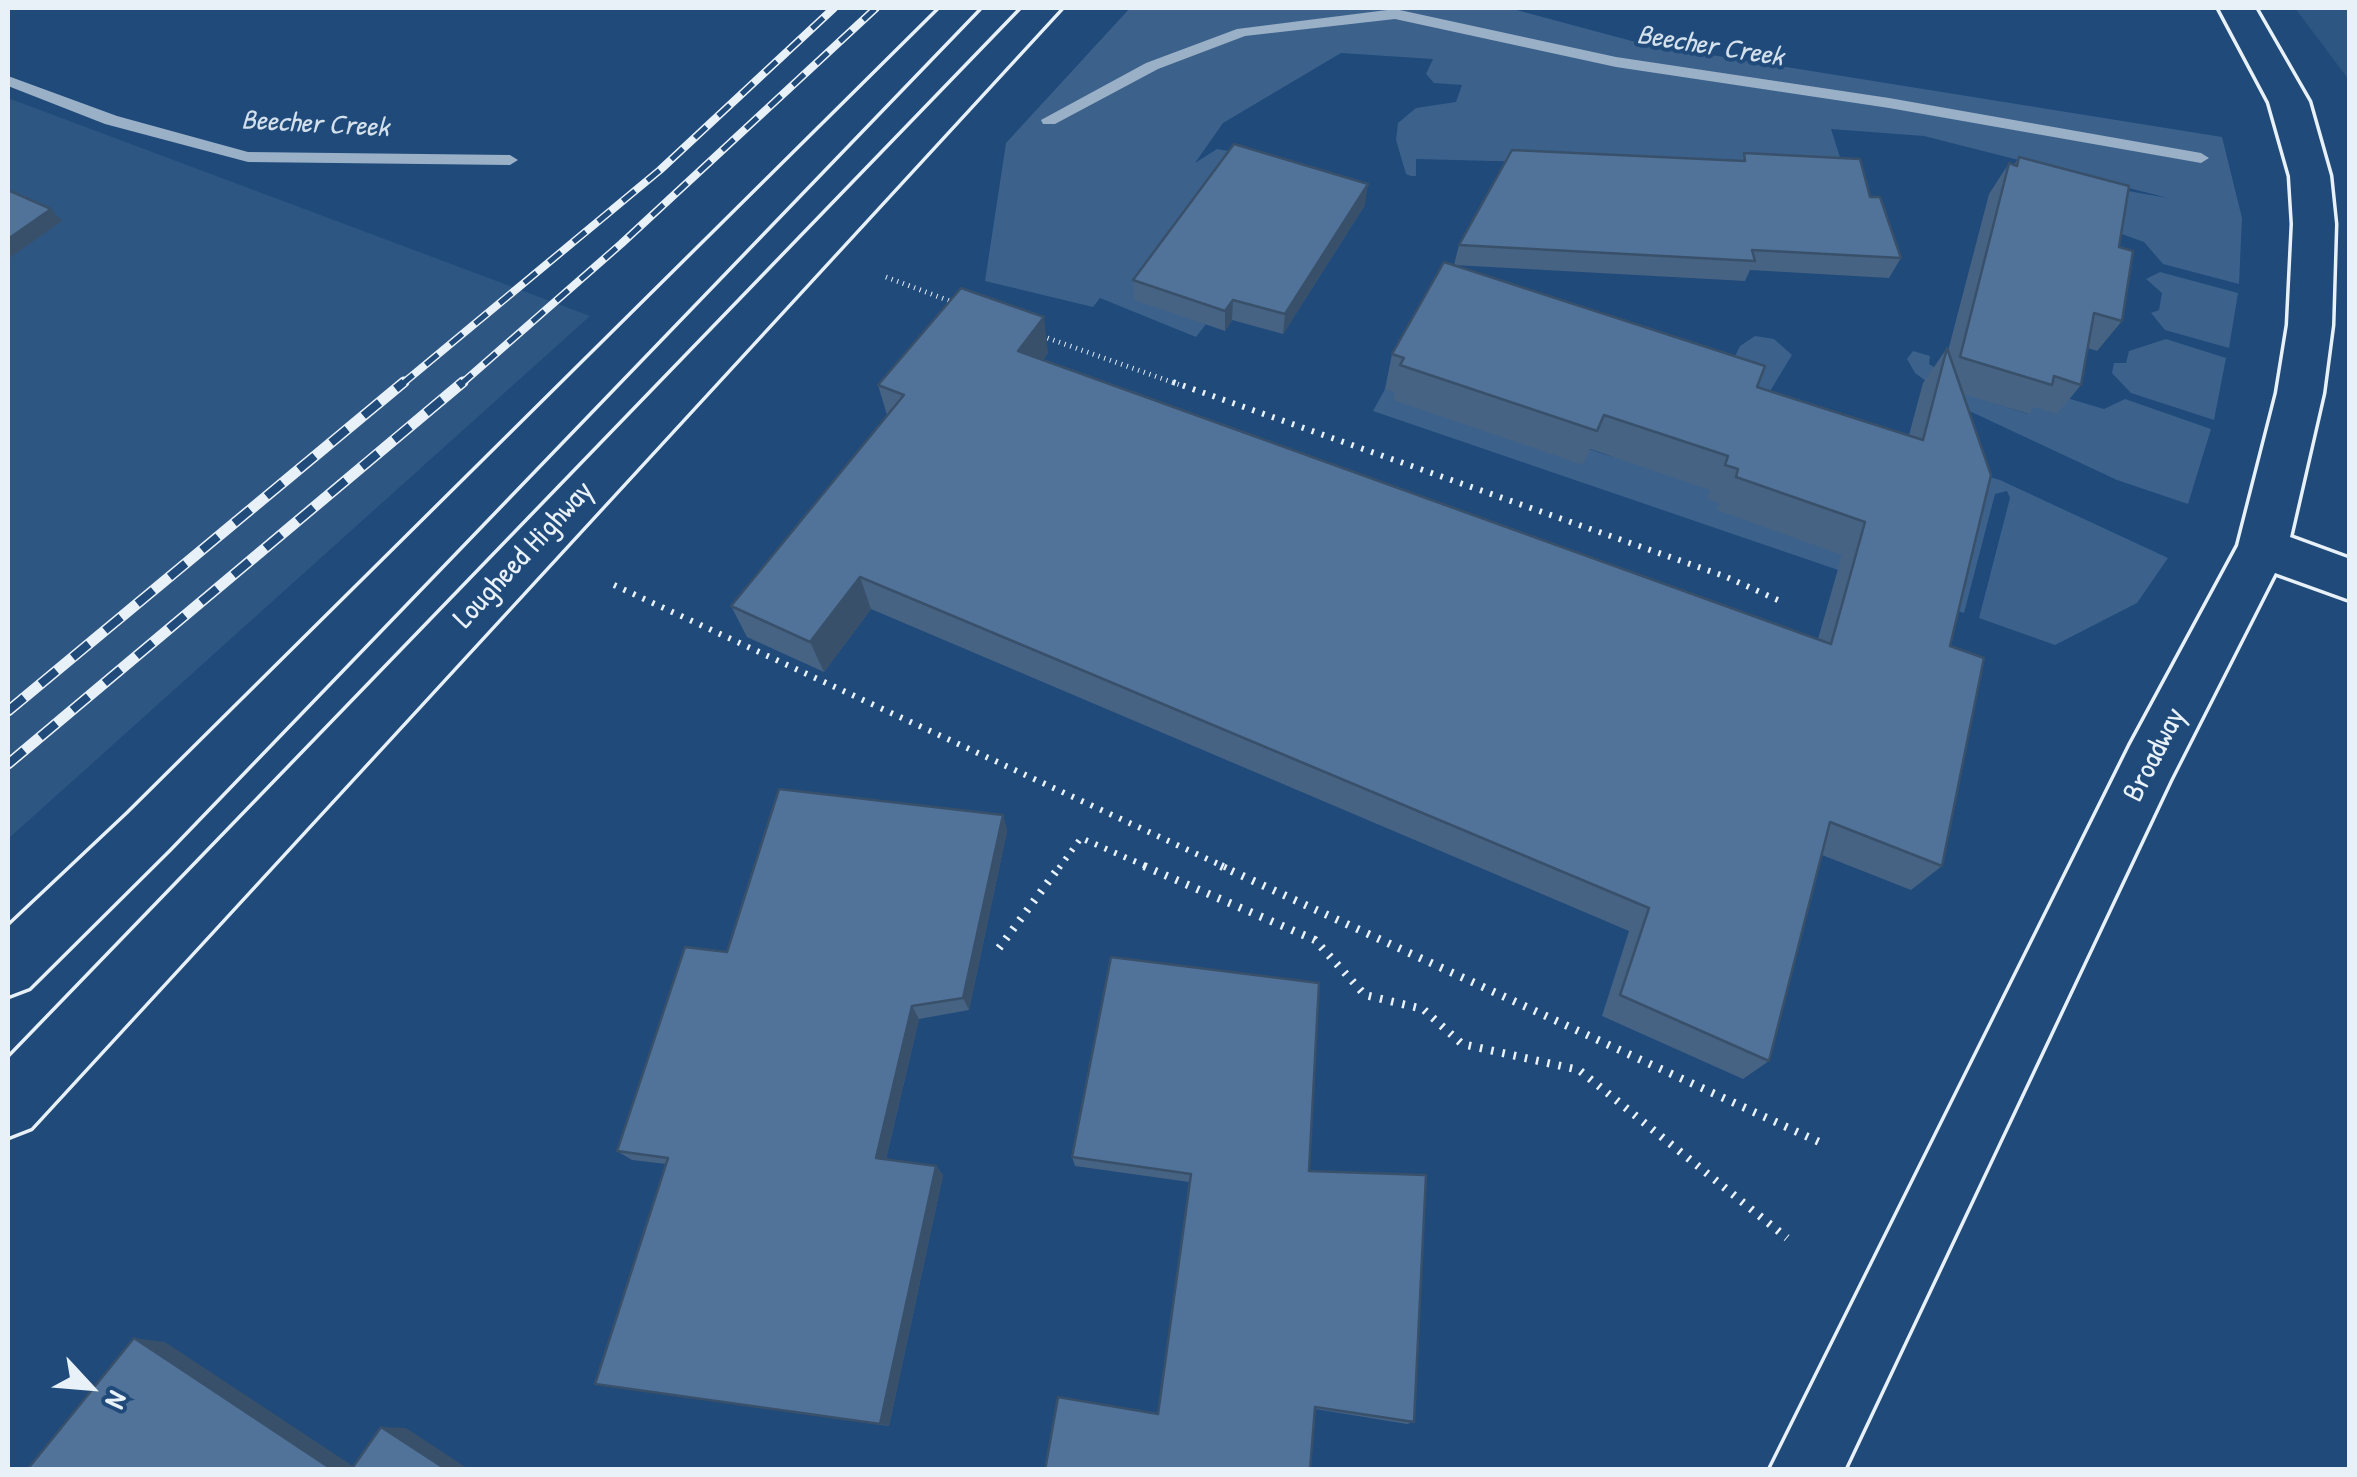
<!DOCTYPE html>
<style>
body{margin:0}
#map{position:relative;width:2357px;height:1477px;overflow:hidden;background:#1f4a7a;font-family:"Patrick Hand",sans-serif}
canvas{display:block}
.frame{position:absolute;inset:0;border:10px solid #e8f1f8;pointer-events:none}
.north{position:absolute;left:40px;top:1337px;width:100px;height:100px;-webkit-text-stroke:8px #1f4a7a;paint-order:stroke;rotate:116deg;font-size:28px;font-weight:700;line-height:40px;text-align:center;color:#e8f1f8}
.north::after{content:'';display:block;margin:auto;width:35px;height:45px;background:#e8f1f8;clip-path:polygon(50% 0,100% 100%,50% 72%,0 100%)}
</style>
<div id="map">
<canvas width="2357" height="1477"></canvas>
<div class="frame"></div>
<div class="north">N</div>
</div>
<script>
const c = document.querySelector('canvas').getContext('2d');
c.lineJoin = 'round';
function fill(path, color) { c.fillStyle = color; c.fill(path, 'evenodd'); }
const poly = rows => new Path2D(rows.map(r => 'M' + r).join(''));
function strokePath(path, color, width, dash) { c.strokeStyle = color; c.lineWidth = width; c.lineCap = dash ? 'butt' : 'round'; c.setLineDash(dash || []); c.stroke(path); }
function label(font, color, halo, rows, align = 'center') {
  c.font = font + ' "Patrick Hand",sans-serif'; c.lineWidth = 8; c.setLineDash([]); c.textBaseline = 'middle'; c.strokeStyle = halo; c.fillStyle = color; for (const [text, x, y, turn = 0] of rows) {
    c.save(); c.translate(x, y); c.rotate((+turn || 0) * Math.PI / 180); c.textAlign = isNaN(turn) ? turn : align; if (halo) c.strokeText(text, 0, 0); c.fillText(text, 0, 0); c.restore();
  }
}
const built = poly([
 [2295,8,2349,8,2349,80],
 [8,98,590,316,8,839]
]);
const green = poly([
 [1130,8,1509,8,1643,44,2222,137,2242,218,2239,284,2163,264,2144,242,2105,228,2088,184,2168,198,1924,136,1831,129,1844,170,1416,159,1416,176,1411,176,1406,174,1396,140,1398,123,1416,108,1456,102,1462,85,1434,83,1426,74,1433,59,1341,53,1223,123,1195,163,1217,149,1275,159,1134,299,1206,324,1196,337,1100,298,1093,307,985,281,1006,143],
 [2160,272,2238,293,2229,348,2165,330,2151,313,2159,310,2162,293,2146,279],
 [1755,336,1774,339,1792,355,1764,401,1734,358,1740,346],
 [2166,339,2226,358,2214,420,2131,393,2112,373,2114,363,2126,363,2129,351],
 [1913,351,1930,356,1929,364,1994,403,2028,414,2030,406,2060,396,2104,409,2125,399,2211,429,2188,504,2117,480,1963,408,1915,373,1907,359],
 [1385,389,1496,427,1501,418,1606,455,1714,478,1708,499,1945,581,1968,471,2000,480,2168,558,2137,603,2055,645,1979,618,2010,498,2007,491,1995,494,1964,613,1373,411]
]);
const stream = poly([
 [1395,9,1616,57,1889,98,2201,153,2209,158,2201,163,1889,108,1616,67,1395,19,1245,36,1158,69,1055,124,1043,124,1041,120,1146,63,1237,29,1395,9],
 [8,76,117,116,248,152,510,155,518,160,510,165,248,162,105,124,8,86,8,76]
]);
const pathFar2 = poly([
 [886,277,955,303],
 [1042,336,1180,385]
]);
const pathFar1 = poly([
 [1173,382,1724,576,1778,600],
 [614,585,1227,868],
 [1059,868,1081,838,1150,868]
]);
const path = poly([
 [1144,866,1315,940,1365,995,1423,1009,1462,1044,1579,1070,1787,1238],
 [1221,866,1819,1142],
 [999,948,1060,866]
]);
const minor = poly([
 [2219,8,2255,8,2309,102,2330,176,2335,224,2332,325,2323,393,2290,537,2350,559,2350,600,2275,573,2170,780,1844,1470,1770,1470,2130,746,2238,546,2277,393,2288,325,2293,224,2290,176,2269,102,2219,8]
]);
const major = poly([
 [941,8,979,8,168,850,29,988,8,996,8,927,128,814,941,8],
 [1023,8,1061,8,31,1128,8,1137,8,1059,1023,8]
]);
const railFar1 = poly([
 [401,385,660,170,834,8],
 [460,385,621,244,876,8]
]);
const rail = poly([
 [8,711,404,382],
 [8,764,463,382]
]);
const wall = poly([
 [1744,153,1870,197,1901,258,1889,278,1750,270,1745,281,1454,265,1459,245,1741,161],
 [2019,157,2119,247,2122,321,2097,351,2088,348,2081,385,2057,414,2034,407,2029,414,1963,394,1950,646,1942,866,1911,890,1822,855,1769,1061,1743,1079,1602,1016,1629,931,871,609,824,672,747,637,731,606,887,415,878,385,1048,353,1043,360,1818,639,1842,555,1717,510,1719,503,1707,499,1710,490,1590,449,1583,465,1393,400,1395,393,1385,389,1392,354,1757,387,1909,435,1923,383,1947,348,1948,351,1989,194,2009,163,2014,165],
 [1365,205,1283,334,1232,320,1225,331,1134,300,1133,280],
 [1003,815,1007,831,969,1010,919,1019,886,1159,936,1166,943,1175,889,1426,595,1384,666,1164,632,1160,617,1151,727,952],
 [1072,1157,1309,1171,1414,1422,1407,1424,1315,1409,1158,1414,1189,1182,1075,1166]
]);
const shadedWall = poly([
 [1368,184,1365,205,1283,334,1285,314],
 [51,209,62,221,8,259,8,239],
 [1233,300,1232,320,1225,331,1225,311],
 [1044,317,1048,353,1023,386,1018,351],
 [860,577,871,609,824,672,810,642],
 [1003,815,1007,831,969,1010,963,998],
 [912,1006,919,1019,884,1167,876,1158],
 [936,1166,943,1175,889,1426,880,1424],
 [134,1338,165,1342,359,1470,333,1470],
 [381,1427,406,1428,470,1470,447,1470]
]);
const building = poly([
 [1234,144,1368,184,1285,314,1233,300,1225,311,1133,280,1234,144],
 [1512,150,1745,161,1744,153,1860,159,1870,197,1880,197,1901,258,1752,250,1755,261,1459,245,1512,150],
 [2019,157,2129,186,2119,247,2133,251,2122,321,2094,313,2081,385,2054,376,2052,385,1960,357,2009,163,2017,166,2019,157],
 [8,190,51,209,8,239,8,190],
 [1444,262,1765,366,1757,387,1923,440,1947,348,1991,475,1950,646,1984,658,1942,866,1830,822,1769,1061,1620,995,1649,908,860,577,810,642,731,606,904,395,878,385,961,288,1044,317,1018,351,1831,644,1865,522,1736,477,1738,469,1725,465,1728,456,1604,415,1597,431,1400,365,1404,358,1392,354,1444,262],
 [779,789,1003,815,963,998,912,1006,876,1158,936,1166,880,1424,595,1384,668,1158,617,1151,685,947,727,952,779,789],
 [1111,957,1319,983,1309,1171,1426,1175,1414,1422,1315,1407,1310,1470,1045,1470,1058,1397,1158,1414,1191,1174,1072,1157,1111,957],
 [134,1338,333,1470,27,1470,134,1338],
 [381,1427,447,1470,351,1470,381,1427]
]);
const farWaternames = [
 ["Beecher Creek",1710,47,9],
 ["Beecher Creek",315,125,3]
];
const streetNames = [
 ["Lougheed Highway",524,555,-47],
 ["Broadway",2155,755,-63]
];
fill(built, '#2e5683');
fill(green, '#3c628c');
fill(stream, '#9ab0c7');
strokePath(minor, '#e8f1f8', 7);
strokePath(major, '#e8f1f8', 7);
strokePath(pathFar2, '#e8f1f8', 5, [1, 5]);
strokePath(pathFar1, '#e8f1f8', 6, [2.5, 8]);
strokePath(path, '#e8f1f8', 8, [2.5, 9]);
fill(minor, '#1f4a7a');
fill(major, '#1f4a7a');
strokePath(railFar1, '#e8f1f8', 8);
strokePath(rail, '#e8f1f8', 11);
strokePath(railFar1, '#1f4a7a', 5, [16]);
strokePath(rail, '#1f4a7a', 8, [21]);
fill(wall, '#466384');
fill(shadedWall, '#39506b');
fill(building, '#517399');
strokePath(building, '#39506b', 2.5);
label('italic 28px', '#d4e1ec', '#1f4a7a', farWaternames);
label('30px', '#e8f1f8', '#1f4a7a', streetNames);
</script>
